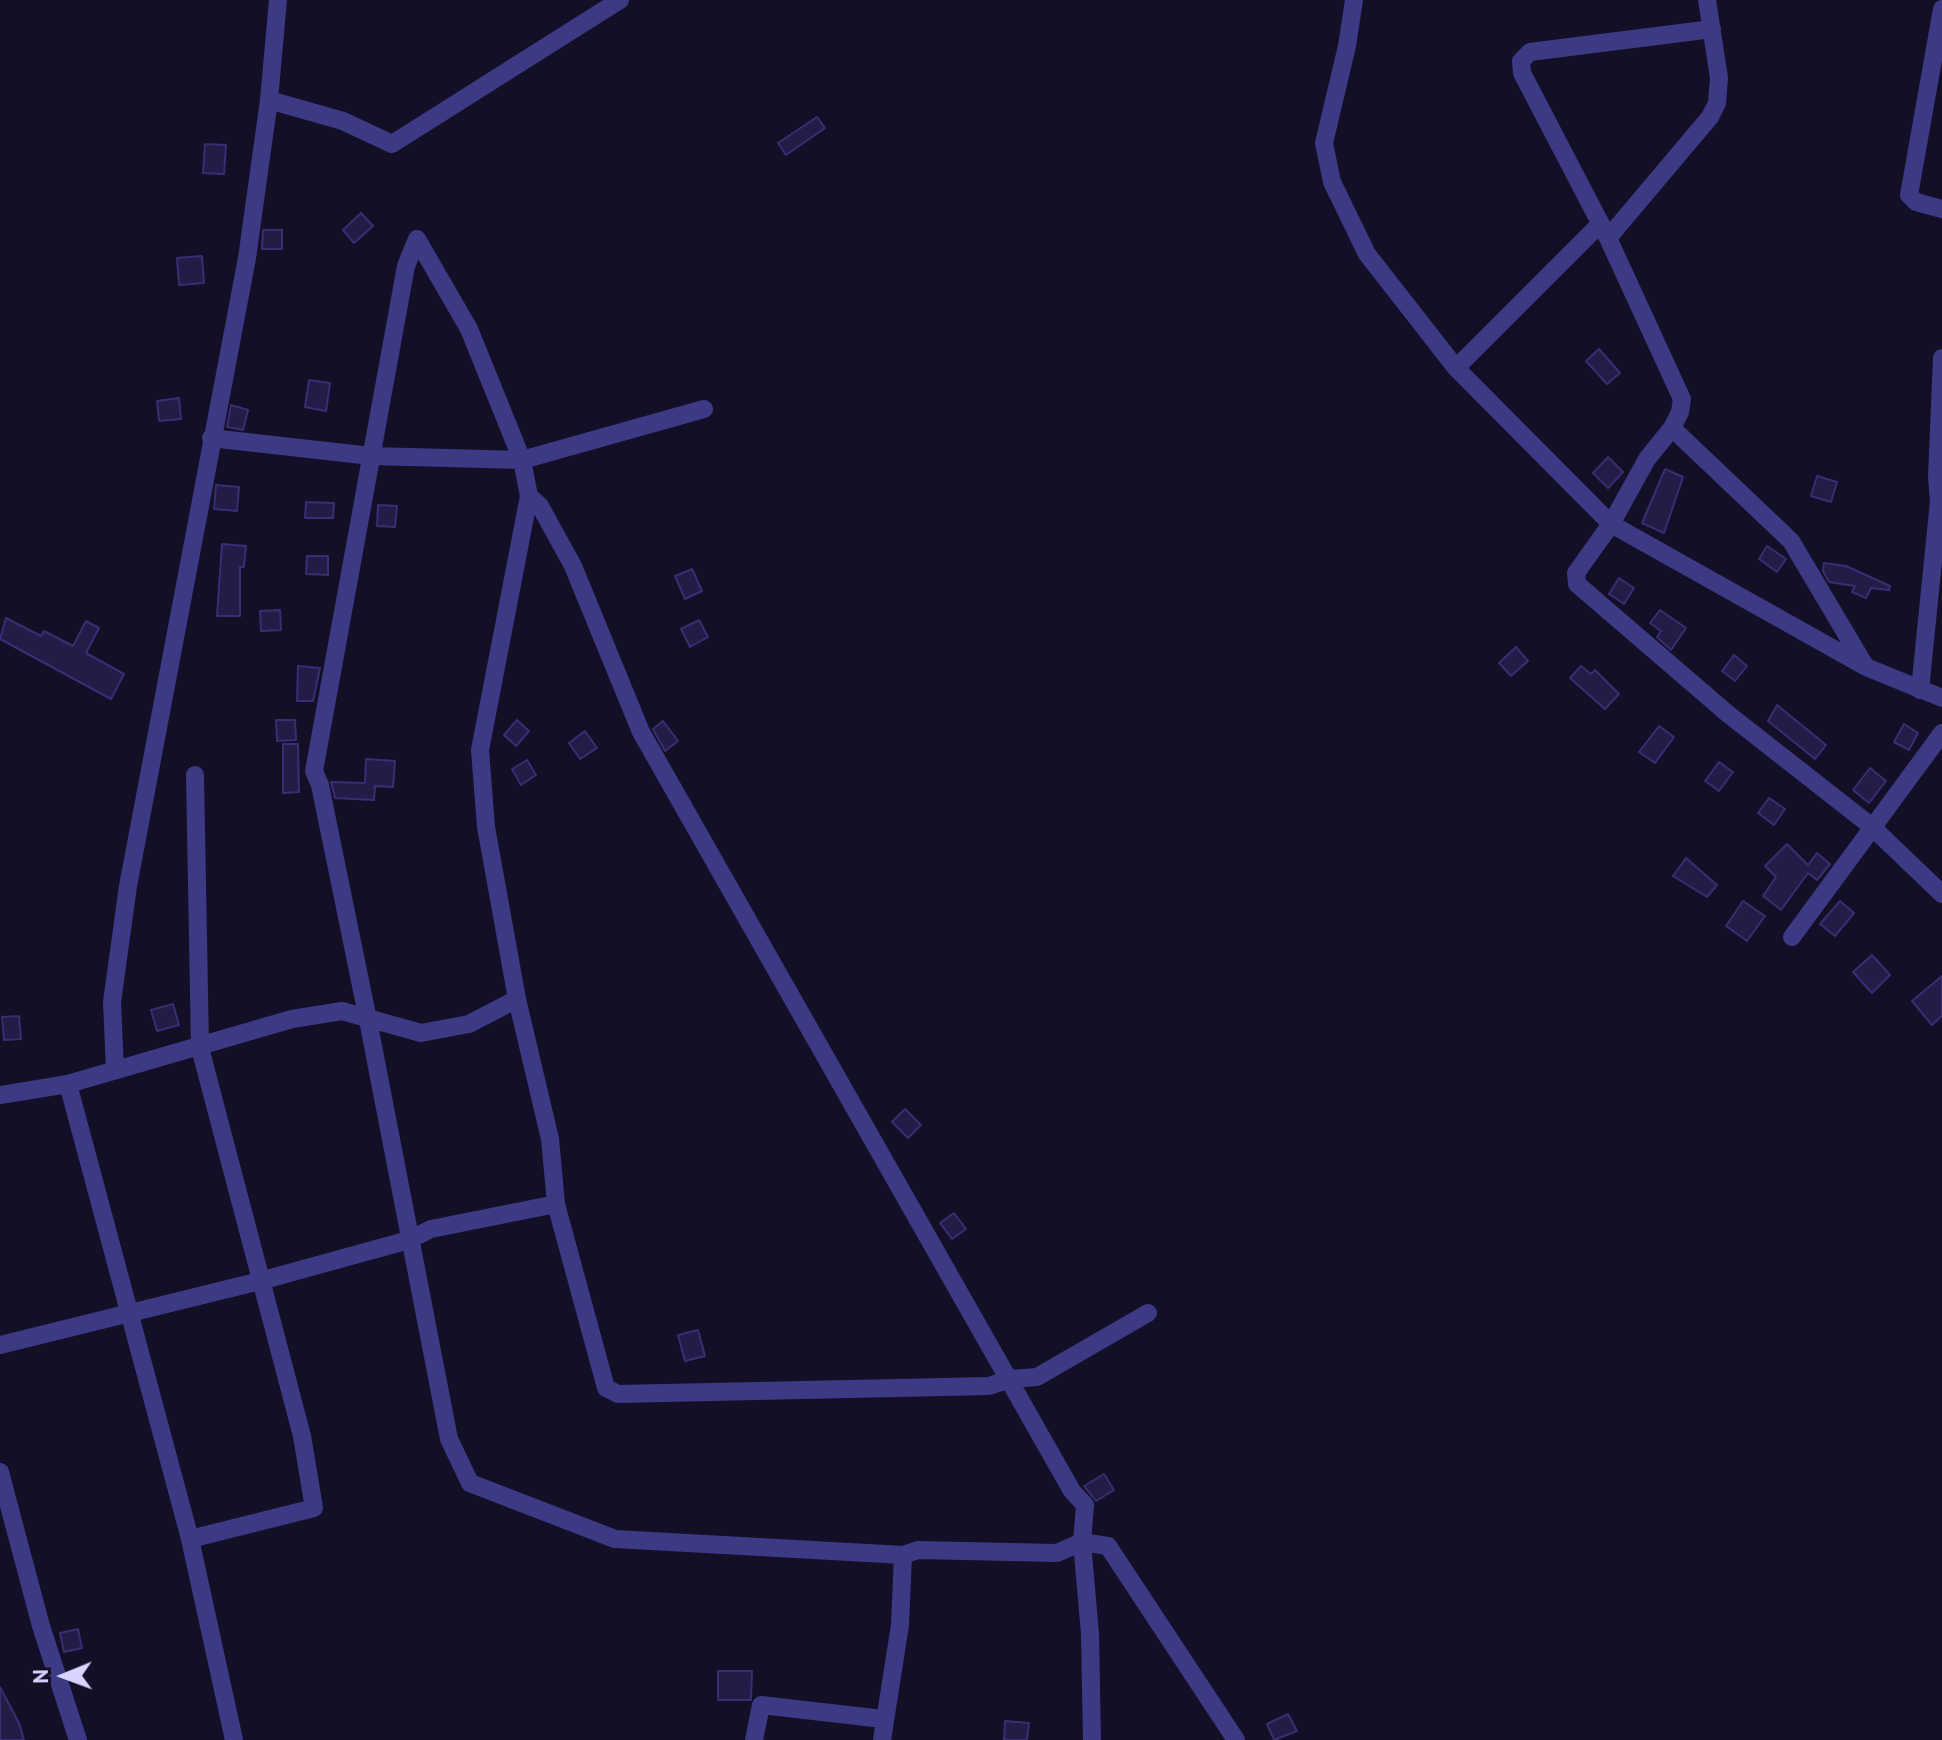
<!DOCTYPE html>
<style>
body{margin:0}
#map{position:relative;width:1942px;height:1740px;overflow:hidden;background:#130f26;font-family:"PT Sans",sans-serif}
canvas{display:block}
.north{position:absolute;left:24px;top:1636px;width:80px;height:80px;-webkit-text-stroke:6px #130f26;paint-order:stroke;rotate:269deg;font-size:22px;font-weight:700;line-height:32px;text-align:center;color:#d9d4ff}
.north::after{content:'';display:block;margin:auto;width:28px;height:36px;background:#d9d4ff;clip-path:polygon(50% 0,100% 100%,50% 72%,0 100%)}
</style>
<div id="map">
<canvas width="1942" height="1740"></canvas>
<div class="north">N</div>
</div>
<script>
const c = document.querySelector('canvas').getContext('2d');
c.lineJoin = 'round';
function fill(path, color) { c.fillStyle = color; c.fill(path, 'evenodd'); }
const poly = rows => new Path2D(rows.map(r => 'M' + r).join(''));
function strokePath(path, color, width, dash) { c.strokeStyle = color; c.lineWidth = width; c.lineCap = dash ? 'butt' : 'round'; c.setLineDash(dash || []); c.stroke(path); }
const building = poly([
 [817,117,825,128,786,155,778,143,817,117],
 [205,144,226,145,224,174,203,173,205,144],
 [361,213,373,226,354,243,343,230,361,213],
 [263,230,282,230,282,249,262,249,263,230],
 [202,256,204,283,179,285,177,258,202,256],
 [1599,349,1620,373,1607,384,1586,361,1599,349],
 [309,380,330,383,326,411,305,407,309,380],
 [179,398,181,419,159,421,157,401,179,398],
 [231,405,248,410,243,430,227,427,231,405],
 [1608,457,1623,472,1608,488,1593,473,1608,457],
 [1665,469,1683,477,1664,533,1642,523,1665,469],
 [1817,476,1837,482,1831,502,1811,496,1817,476],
 [216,485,239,487,237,511,214,509,216,485],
 [306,502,334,503,333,518,305,518,306,502],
 [378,505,397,506,395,527,377,526,378,505],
 [222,544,246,546,244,567,240,567,240,616,217,616,222,544],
 [1767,546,1786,559,1777,572,1759,559,1767,546],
 [307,556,328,556,328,575,306,574,307,556],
 [1824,563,1846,566,1890,586,1889,590,1871,588,1866,598,1852,592,1855,586,1829,582,1823,571,1824,563],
 [692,569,702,591,685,599,675,576,692,569],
 [1619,578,1634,588,1624,604,1609,594,1619,578],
 [280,610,281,630,261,631,260,611,280,610],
 [1660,610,1686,628,1671,650,1657,637,1661,631,1650,623,1660,610],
 [6,618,41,636,44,631,73,646,86,621,99,628,86,653,124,674,111,699,0,639,6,618],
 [699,620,708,637,690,647,681,629,699,620],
 [1516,647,1528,661,1511,676,1499,663,1516,647],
 [1734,655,1747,666,1735,681,1722,671,1734,655],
 [298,666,320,668,313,701,297,701,298,666],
 [1581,666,1591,674,1595,670,1619,694,1605,709,1570,678,1581,666],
 [1777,705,1826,745,1815,759,1768,721,1777,705],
 [276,720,295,720,296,740,277,741,276,720],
 [517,720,529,731,516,746,504,735,517,720],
 [663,721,678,741,665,751,653,729,663,721],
 [1904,724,1918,733,1909,750,1894,742,1904,724],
 [1659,726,1674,737,1655,763,1639,752,1659,726],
 [585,731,597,748,580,759,569,743,585,731],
 [283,744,298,744,299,792,283,793,283,744],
 [366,759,395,761,393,787,375,786,374,800,335,798,331,782,365,783,366,759],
 [527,760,536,775,521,785,512,769,527,760],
 [1719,762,1733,772,1719,791,1705,781,1719,762],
 [1870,768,1886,781,1869,803,1853,790,1870,768],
 [1769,798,1785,809,1774,825,1758,813,1769,798],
 [1787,844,1808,865,1817,853,1830,864,1817,880,1808,873,1781,910,1763,896,1776,877,1765,866,1787,844],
 [1686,858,1717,885,1707,897,1673,876,1686,858],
 [1743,901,1765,916,1747,941,1726,926,1743,901],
 [1840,901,1854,913,1835,936,1820,924,1840,901],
 [1872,955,1890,975,1872,993,1853,972,1872,955],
 [1942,976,1942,1016,1932,1025,1912,1001,1942,976],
 [173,1004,179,1025,157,1031,151,1010,173,1004],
 [19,1016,21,1039,4,1040,2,1017,19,1016],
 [905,1109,921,1125,908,1138,892,1122,905,1109],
 [954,1213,966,1229,952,1239,940,1223,954,1213],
 [698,1330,705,1356,685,1361,678,1335,698,1330],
 [1104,1474,1114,1490,1096,1501,1084,1486,1104,1474],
 [78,1629,82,1648,64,1652,60,1633,78,1629],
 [718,1671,752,1671,751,1700,718,1700,718,1671],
 [0,1687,19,1723,24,1740,0,1740,0,1687],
 [1288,1714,1297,1731,1274,1740,1267,1724,1288,1714],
 [1005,1721,1029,1723,1027,1740,1004,1740,1005,1721]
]);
const minor = poly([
 [278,0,269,100,343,121,392,144,620,0],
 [1354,0,1347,46,1324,143,1332,182,1367,254,1456,368,1611,524,1866,667,1942,698],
 [1942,9,1909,195,1916,202,1942,209],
 [1712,29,1530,52,1521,61,1522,73,1608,238,1682,399,1680,412,1672,428,1647,459,1611,524,1576,573,1577,584,1728,714,1871,826,1942,894],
 [1608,238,1710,117,1717,103,1719,78,1707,0],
 [417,239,406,266,314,771,320,785,367,1015,449,1439,470,1483,615,1539,903,1555,918,1550,1057,1553,1082,1542,1108,1546,1236,1740],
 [417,239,469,329,522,460,529,496,480,750,486,827,517,999,550,1139,556,1204,606,1388,618,1394,989,1386,1010,1379,1037,1377,1148,1313],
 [1942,358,1937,477,1939,501,1942,502],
 [1456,368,1599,225],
 [1672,428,1791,541,1864,664],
 [211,438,371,456,522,460,704,409],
 [529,496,540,506,573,566,641,732,1072,1491,1085,1505,1082,1542,1090,1634,1092,1740],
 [1920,690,1939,501],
 [1792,937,1942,733],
 [115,1069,112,1002,128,886,247,258,269,100],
 [68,1084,190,1539,234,1740],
 [0,1095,68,1084,292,1019,342,1011,421,1033,469,1024,517,999],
 [0,1345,260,1281,409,1240,431,1229,556,1204],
 [0,1472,41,1626,78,1740],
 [190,1539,314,1508,302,1436,200,1048,195,775],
 [754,1740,761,1705,883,1719],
 [882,1740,900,1625,903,1555]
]);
fill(building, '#241b47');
strokePath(building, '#3b2d73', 2);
strokePath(minor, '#3d3a85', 18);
</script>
